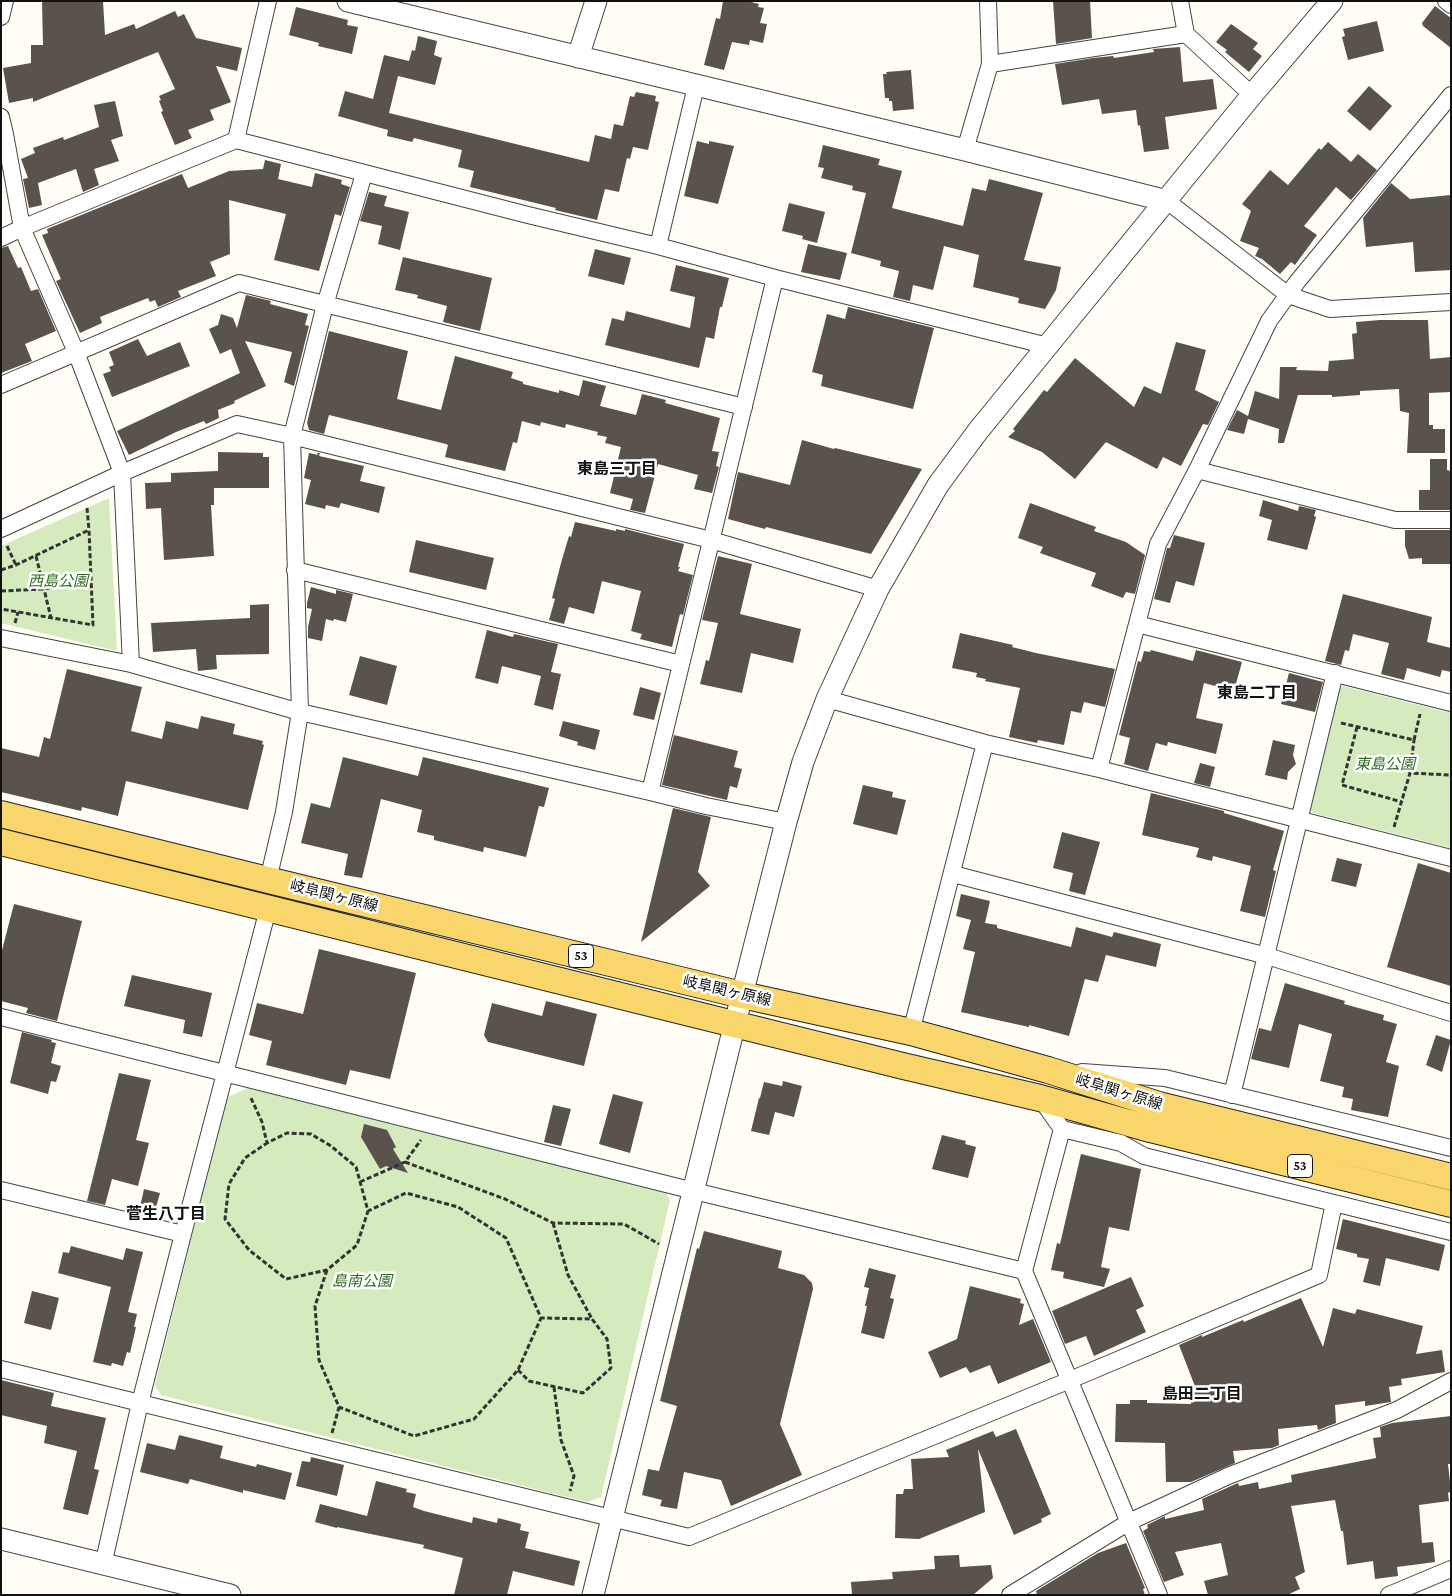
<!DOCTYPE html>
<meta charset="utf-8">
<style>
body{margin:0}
#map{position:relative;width:1452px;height:1596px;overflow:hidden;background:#fffdf5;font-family:"Crimson Pro",serif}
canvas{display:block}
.frame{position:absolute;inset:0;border:2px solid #111;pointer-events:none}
</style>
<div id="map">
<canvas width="1452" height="1596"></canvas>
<div class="frame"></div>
</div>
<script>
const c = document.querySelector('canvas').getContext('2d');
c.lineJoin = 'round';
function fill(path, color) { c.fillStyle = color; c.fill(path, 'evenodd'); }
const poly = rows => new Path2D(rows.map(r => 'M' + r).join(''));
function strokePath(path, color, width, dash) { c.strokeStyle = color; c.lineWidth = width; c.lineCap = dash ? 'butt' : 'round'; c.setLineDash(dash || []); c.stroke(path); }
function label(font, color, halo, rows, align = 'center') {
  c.font = font + ' "Crimson Pro","Noto Sans JP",serif'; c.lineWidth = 5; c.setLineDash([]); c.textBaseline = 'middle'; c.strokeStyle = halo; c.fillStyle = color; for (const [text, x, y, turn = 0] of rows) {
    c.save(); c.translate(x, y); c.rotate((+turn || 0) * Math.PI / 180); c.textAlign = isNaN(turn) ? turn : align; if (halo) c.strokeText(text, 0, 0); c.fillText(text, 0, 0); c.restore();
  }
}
const green = poly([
 [109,498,117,651,1,623,1,546],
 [1343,686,1451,713,1451,848,1313,813,1309,804,1337,691],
 [250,1087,666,1193,670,1200,601,1497,587,1502,161,1395,155,1385,226,1098]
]);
const building = poly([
 [42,1,103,1,105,35,134,24,136,29,175,11,178,17,184,14,196,38,242,48,237,71,216,66,231,102,210,110,214,120,188,130,192,138,175,145,161,112,163,111,159,101,161,100,159,96,175,89,158,52,33,102,33,98,9,103,3,68,31,63,31,45,43,45],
 [723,1,747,1,759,4,758,7,764,8,760,23,767,24,763,43,750,40,749,45,732,42,724,70,704,65,716,18,720,19],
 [1053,1,1090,1,1092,38,1056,44],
 [1435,6,1451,18,1451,48,1423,26,1422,23],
 [296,7,348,20,347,25,358,27,352,54,318,46,319,43,289,35],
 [1377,21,1384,51,1348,60,1342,37,1345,36,1343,29],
 [1231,24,1258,43,1253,49,1262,56,1249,72,1225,52,1227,50,1216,42],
 [418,36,437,41,434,55,442,58,435,85,398,76,389,113,589,162,595,135,611,139,614,124,623,126,630,96,634,97,636,92,656,96,655,101,659,102,648,150,633,147,630,159,627,158,619,192,605,189,597,220,555,210,556,208,470,187,474,171,458,167,462,150,414,138,412,142,387,136,388,130,338,116,345,91,373,99,384,55,409,61,412,50,415,51],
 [1180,47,1183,82,1213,79,1217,109,1165,117,1169,149,1144,152,1140,125,1138,126,1136,110,1102,114,1099,99,1062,105,1055,64,1093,58,1113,56,1114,58,1154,52,1153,49],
 [911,70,914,109,893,111,892,101,889,101,889,98,885,98,883,74,887,74,886,72],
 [1369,86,1392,106,1370,131,1347,111],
 [115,101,123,136,111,140,119,161,94,169,99,185,83,192,76,169,38,183,42,205,29,208,23,179,28,178,21,159,35,153,33,148,63,137,64,140,99,127,94,105],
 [697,141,709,144,709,141,734,146,718,204,684,196],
 [1328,142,1351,162,1358,154,1377,170,1351,200,1336,187,1304,226,1317,235,1295,265,1291,262,1280,274,1262,259,1255,256,1259,248,1240,241,1251,211,1242,204,1270,170,1288,185,1319,148,1321,150],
 [823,145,880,159,878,165,902,171,892,208,963,226,972,188,986,191,989,179,1043,193,1024,260,1061,267,1056,290,1045,309,1018,303,1019,298,973,287,979,255,944,246,933,290,913,285,910,301,893,297,899,271,880,266,881,261,851,253,866,193,852,190,853,186,821,178,824,168,818,167],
 [265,160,281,164,278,179,312,187,315,173,342,180,341,184,350,187,341,216,335,214,319,271,274,260,286,214,229,200,230,254,210,262,216,276,178,291,181,297,158,307,155,300,150,302,148,298,100,317,102,323,80,333,56,281,61,279,42,235,48,233,47,229,182,174,188,188,229,171,263,169],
 [1391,183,1410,199,1451,195,1451,270,1415,272,1413,242,1366,247,1363,218],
 [369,192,387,196,384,206,409,212,400,250,378,244,382,226,360,221],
 [789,203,825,212,817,243,802,239,803,236,782,231],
 [808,244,847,253,840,280,801,272],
 [8,246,18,268,21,267,31,291,38,289,56,331,25,344,32,361,1,373,1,248],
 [595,249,631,258,624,285,588,276],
 [403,257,492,278,480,331,443,322,447,306,417,298,418,295,395,290],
 [676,265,729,278,722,307,720,307,714,339,706,337,699,368,605,345,612,318,624,321,626,311,690,328,695,297,670,291],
 [246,295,271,301,270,304,308,314,305,325,309,326,294,386,284,382,292,352,245,341,266,386,234,401,235,403,218,410,219,418,206,424,204,421,176,432,129,455,117,431,240,373,231,349,220,354,209,329,218,325,221,314,233,318,237,328],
 [848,307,934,328,913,409,821,386,823,375,812,372,827,314,845,319],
 [1380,320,1428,320,1430,359,1451,357,1451,392,1429,393,1429,425,1433,425,1433,429,1445,429,1445,453,1407,453,1409,413,1400,411,1399,389,1360,391,1360,395,1332,397,1332,395,1298,395,1284,443,1278,443,1279,429,1248,419,1244,434,1227,430,1237,410,1248,416,1255,391,1279,399,1280,367,1297,367,1296,370,1328,371,1329,361,1354,359,1352,334,1357,333,1356,322],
 [329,331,408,351,397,399,441,410,455,356,513,372,511,378,523,382,523,384,559,393,559,390,579,396,583,380,606,386,600,406,636,415,642,394,666,400,665,403,720,418,712,451,719,452,716,466,719,467,712,493,694,489,698,475,658,464,645,513,630,510,633,499,610,493,621,447,605,443,607,437,597,435,598,432,566,424,565,428,541,422,540,426,522,421,517,443,513,442,505,471,445,457,448,445,446,444,329,415,324,434,309,430,307,423],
 [138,339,147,356,180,342,190,366,112,397,103,374,111,371,109,367,114,365,109,352],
 [1176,342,1206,350,1195,390,1219,402,1208,425,1203,424,1181,466,1163,457,1157,469,1106,442,1075,479,1042,452,1008,437,1015,431,1013,429,1044,390,1047,392,1075,358,1134,407,1144,386,1161,394],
 [802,440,834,449,835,448,922,469,871,554,766,527,765,529,728,519,738,472,790,485],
 [218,452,263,453,263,457,269,457,269,488,214,488,214,505,211,505,214,556,164,560,161,508,146,509,145,483,171,482,171,473,218,471],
 [309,453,318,455,317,453,320,453,319,456,364,466,360,481,385,487,379,513,341,503,339,508,326,505,325,509,305,504,311,480,304,478],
 [1430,459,1447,459,1447,470,1451,471,1451,510,1419,510,1419,490,1430,490],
 [1263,500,1298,511,1299,506,1316,510,1314,516,1316,517,1307,550,1267,540,1272,520,1259,516],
 [1030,503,1096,527,1094,531,1126,542,1145,555,1135,594,1126,592,1123,598,1091,586,1096,573,1040,553,1043,547,1018,538],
 [575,522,607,529,616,531,616,529,625,531,625,529,684,544,678,567,680,567,678,571,693,575,683,615,680,614,672,647,640,639,642,634,631,631,641,591,602,581,594,614,569,607,564,624,549,620,555,599,552,598,561,563,569,536,571,537],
 [1405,530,1451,530,1451,564,1422,564,1422,558,1409,559,1405,546],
 [1174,535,1205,543,1194,586,1176,581,1170,603,1154,599,1167,548,1170,548],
 [416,540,494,558,486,590,409,572],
 [718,556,752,564,740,614,801,629,793,663,751,653,742,693,700,684,706,660,709,661,718,623,702,620],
 [311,587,336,594,336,590,353,594,346,622,334,619,333,621,326,619,322,641,308,638,308,627,312,609,307,608,307,603],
 [1343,594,1432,617,1427,642,1451,648,1451,672,1442,670,1440,677,1407,668,1404,680,1381,674,1389,643,1353,634,1349,651,1345,650,1341,665,1325,661],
 [269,604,269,654,216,655,217,669,198,671,196,649,153,652,151,623,250,618,250,605],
 [487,630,513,637,514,634,558,644,551,672,561,674,553,710,534,705,541,676,502,666,498,684,475,678],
 [960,633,1013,645,1012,647,1036,653,1115,669,1105,707,1084,702,1081,713,1071,711,1064,745,1038,740,1037,743,1009,737,1020,688,985,681,986,679,976,677,977,673,952,668],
 [1151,650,1193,661,1196,650,1242,662,1234,691,1204,683,1196,718,1223,724,1216,754,1168,742,1167,746,1156,743,1148,771,1124,764,1130,738,1119,735,1138,661,1141,662,1144,651,1150,652],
 [360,656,397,666,387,705,349,695],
 [67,669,142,687,131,731,162,739,166,721,198,729,201,716,235,724,233,734,263,741,262,744,264,745,248,810,126,781,118,816,82,807,81,811,1,792,1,748,39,757,44,737,50,739],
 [1289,673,1323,682,1315,712,1281,704],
 [640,687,661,693,654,720,633,715],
 [563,721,600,730,595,750,577,745,578,742,559,736],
 [674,735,738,751,734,767,742,769,737,788,730,786,727,800,662,785],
 [1273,740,1295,745,1293,755,1296,764,1288,772,1287,780,1265,775],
 [343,757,418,776,423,757,549,788,544,807,539,806,526,857,484,847,483,852,434,840,434,836,417,832,422,810,381,799,362,878,344,875,348,854,301,843,311,803,330,808],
 [1200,763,1215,767,1210,787,1194,783],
 [863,785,893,792,892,797,906,800,897,835,853,824],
 [1151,793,1224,811,1224,813,1284,831,1273,870,1276,871,1265,917,1240,911,1251,866,1213,856,1212,861,1196,857,1199,848,1142,835],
 [673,808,711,817,698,872,710,886,641,942],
 [1062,832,1100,842,1085,895,1069,891,1073,873,1053,868],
 [1337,858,1362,864,1356,887,1331,881],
 [1418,863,1451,873,1451,986,1387,967],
 [961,894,990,901,985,923,997,925,997,928,1071,947,1076,927,1112,937,1114,932,1161,944,1156,967,1106,955,1098,982,1085,979,1069,1036,1029,1025,1029,1027,961,1012,975,952,963,949,971,920,956,916],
 [14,904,82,921,57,1021,26,1013,28,1008,1,1001,1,954],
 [319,949,416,973,390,1079,350,1070,346,1085,266,1065,272,1041,249,1035,257,1003,303,1014],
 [132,975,212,993,202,1037,183,1033,185,1020,124,1006],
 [1285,983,1345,1001,1344,1004,1384,1015,1383,1020,1397,1024,1386,1062,1399,1066,1388,1117,1351,1110,1353,1099,1342,1097,1344,1087,1320,1081,1332,1034,1299,1024,1289,1068,1251,1059,1259,1028,1271,1031],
 [546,1001,597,1014,584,1066,488,1042,484,1035,492,1003,542,1016],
 [22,1032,52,1040,51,1042,56,1043,51,1063,61,1066,56,1082,51,1081,48,1094,10,1083],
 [1436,1035,1451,1040,1442,1072,1426,1065],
 [119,1073,151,1080,136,1140,149,1143,138,1186,112,1179,105,1205,87,1201],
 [783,1081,802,1086,794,1117,775,1112,769,1135,751,1131,759,1098,760,1098,764,1082,782,1086],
 [613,1094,643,1102,630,1153,599,1144],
 [553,1105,571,1109,561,1146,544,1142],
 [364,1124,387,1130,396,1147,393,1149,408,1173,386,1166,380,1169,361,1137],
 [942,1135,966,1141,965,1144,976,1147,968,1178,932,1169],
 [1081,1154,1141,1169,1129,1231,1109,1227,1101,1267,1110,1269,1104,1287,1063,1278,1064,1272,1051,1270,1057,1243,1060,1244],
 [144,1189,160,1193,155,1211,140,1207],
 [1343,1219,1445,1245,1439,1271,1386,1258,1380,1286,1363,1282,1369,1259,1357,1257,1357,1254,1336,1249],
 [704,1231,782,1251,778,1268,804,1275,812,1283,813,1289,780,1424,802,1475,731,1506,721,1480,684,1472,677,1509,660,1506,662,1500,642,1495,648,1469,659,1471,677,1406,660,1401,697,1248,699,1249],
 [71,1246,123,1260,126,1248,143,1252,128,1312,137,1314,134,1327,136,1327,130,1353,127,1352,123,1366,112,1363,111,1366,93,1362,111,1287,58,1273,63,1252,69,1253],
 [869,1268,896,1275,890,1298,894,1299,884,1339,861,1333,867,1306,865,1306,869,1288,864,1287],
 [1131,1277,1144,1306,1136,1310,1146,1332,1094,1356,1086,1336,1065,1344,1052,1311],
 [970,1286,1021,1299,1020,1303,1024,1304,1019,1325,1033,1319,1051,1362,998,1384,990,1365,970,1373,966,1367,940,1378,928,1352,957,1339],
 [32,1291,59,1298,51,1330,24,1323],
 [1301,1298,1323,1347,1333,1308,1355,1314,1357,1309,1423,1326,1416,1354,1442,1350,1445,1372,1401,1379,1402,1385,1389,1387,1391,1402,1365,1406,1365,1401,1335,1405,1336,1423,1318,1430,1317,1425,1278,1429,1279,1445,1272,1448,1233,1451,1235,1463,1191,1482,1166,1482,1165,1443,1115,1442,1116,1404,1130,1404,1130,1400,1147,1400,1147,1403,1191,1404,1190,1390,1196,1389,1179,1345,1202,1335,1202,1337,1243,1320,1244,1322],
 [1,1380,54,1393,51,1406,106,1418,94,1469,99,1470,88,1515,63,1509,77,1451,44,1443,47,1426,1,1415],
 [1451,1416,1451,1464,1448,1464,1451,1491,1448,1493,1449,1501,1419,1505,1422,1543,1433,1542,1435,1562,1397,1567,1398,1576,1375,1579,1373,1561,1347,1565,1343,1531,1341,1531,1335,1500,1291,1506,1305,1572,1295,1577,1300,1589,1287,1595,1208,1595,1204,1581,1228,1575,1221,1543,1175,1552,1184,1575,1164,1582,1143,1531,1148,1528,1147,1525,1165,1516,1165,1519,1204,1510,1202,1499,1238,1483,1239,1486,1258,1482,1259,1489,1292,1482,1291,1475,1376,1458,1373,1438,1381,1437,1380,1427,1392,1423],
 [1016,1429,1051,1514,1041,1519,1042,1522,1014,1535,978,1449,985,1512,919,1539,895,1538,896,1494,903,1494,904,1489,913,1489,911,1459,949,1457,946,1450,993,1431,996,1437],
 [179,1435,223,1446,220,1458,256,1467,257,1464,292,1473,285,1500,243,1490,243,1493,190,1479,188,1484,140,1472,147,1443,175,1450],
 [311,1457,344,1465,337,1496,296,1486,302,1461,310,1462],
 [376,1481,407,1489,406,1492,416,1494,413,1507,424,1511,472,1523,473,1517,497,1523,498,1518,521,1524,520,1530,529,1532,525,1548,580,1561,574,1586,513,1571,507,1595,454,1595,463,1558,423,1548,424,1545,337,1527,337,1528,315,1522,320,1504,367,1516],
 [1126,1543,1145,1588,1143,1589,1145,1595,1037,1595,1036,1591,1098,1553],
 [959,1555,960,1567,991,1565,993,1578,973,1595,852,1595,851,1582,893,1579,892,1572,935,1569,934,1556]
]);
const path = poly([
 [87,508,89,530],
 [7,546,16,565],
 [36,556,51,618],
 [1,570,16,565,89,530,93,625,1,609],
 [1,591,44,589,91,579],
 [15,623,18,612],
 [1341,723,1414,740,1420,714],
 [1357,727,1342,785,1402,802],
 [1410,773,1414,740],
 [1394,827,1410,773,1451,775],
 [251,1098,262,1122,267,1143,287,1133,311,1134,331,1146,356,1167,368,1211,357,1245,327,1270,286,1279,249,1250,225,1219,229,1184,245,1158,267,1143],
 [405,1162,505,1199,553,1223,624,1224,659,1244],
 [360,1182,405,1162,421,1140],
 [553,1223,568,1275,592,1319],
 [327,1270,315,1306,319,1360,339,1407,414,1436,474,1419,518,1370,541,1318,506,1238,458,1207,406,1193,368,1211],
 [518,1370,529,1381,583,1393,611,1368,607,1339,592,1319,541,1318],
 [554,1387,561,1440,574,1476,570,1491],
 [332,1433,339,1407]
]);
const minor = poly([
 [988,1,990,64],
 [1180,1,1186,34],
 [1446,1,1451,5],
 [1,17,5,1],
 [1,117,5,134],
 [1,134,5,134,22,228,76,352,122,473,131,664],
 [236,140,268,1],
 [965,150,990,64,1186,34,1252,95],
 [1167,201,1288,295,1330,309,1451,302],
 [1,238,22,228,236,140,528,215,658,246,775,278,1048,346],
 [658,246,696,86],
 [1,385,239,283,744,407],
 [1197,470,1395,520,1451,520],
 [1,529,122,473,237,424,292,436,711,540,878,589],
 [295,570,681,664],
 [1137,624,1451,703],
 [1,638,131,664,300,712,650,792,706,806,786,822],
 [827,699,985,743,1099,769,1451,858],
 [1099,769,1158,544,1197,470,1269,321,1297,282,1451,95],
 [650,792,775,278],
 [953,874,1267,956,1451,1013],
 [268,880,284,812,300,712,292,436,325,305,364,174],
 [1,1017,694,1191,1024,1271],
 [911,1032,985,743],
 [1082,1072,1165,1078,1451,1148],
 [1232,1095,1335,673],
 [1040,1098,1062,1129,1024,1271,1159,1595],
 [1062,1129,1121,1143,1144,1156,1451,1232],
 [1,1190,183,1234],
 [1,1369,689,1537,1070,1380,1319,1275,1334,1203],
 [103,1565,140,1403,183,1234,268,909],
 [1010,1595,1129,1522,1228,1476,1397,1410,1451,1381],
 [1389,1595,1451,1569]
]);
const tertiary = poly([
 [348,1,965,150,1167,201],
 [578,57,596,1],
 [1,1539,230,1595],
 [593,1595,742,995,786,822,803,762,827,699,878,589,938,485,978,431,1252,95,1332,1]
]);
const primary = poly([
 [1,814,268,880,742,995,911,1032,1048,1070,1159,1105,1451,1177],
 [1,842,903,1066,1040,1098,1150,1129,1451,1204]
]);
const shields = [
 [581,956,25],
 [1300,1166,25]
];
const shieldNames = [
 ["53",581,956],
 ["53",1300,1166]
];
const parkNames = [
 ["西島公園",58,581],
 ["東島公園",1385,764],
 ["島南公園",362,1281]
];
const streetNames = [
 ["岐阜関ヶ原線",334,896,14],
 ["岐阜関ヶ原線",727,991,13],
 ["岐阜関ヶ原線",1119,1092,17]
];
const neighbourhoodNames = [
 ["東島三丁目",617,469],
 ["東島二丁目",1257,693],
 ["菅生八丁目",166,1214],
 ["島田二丁目",1202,1394]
];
fill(green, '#d5ebbd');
fill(building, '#5a524d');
strokePath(minor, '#444', 18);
strokePath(tertiary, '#444', 23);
strokePath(primary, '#222', 28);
strokePath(path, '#333', 3, [5, 2.5]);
strokePath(minor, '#fff', 16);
strokePath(tertiary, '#fff', 21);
strokePath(primary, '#f9d66b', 26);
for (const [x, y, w] of shields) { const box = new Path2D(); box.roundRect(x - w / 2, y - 11.5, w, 23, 4); c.fillStyle = '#fff'; c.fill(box); strokePath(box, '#111', 1); }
label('bold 14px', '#111', null, shieldNames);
label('italic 15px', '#2f6b1f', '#fff', parkNames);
label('15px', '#111', '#fff', streetNames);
label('bold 16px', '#111', '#fff', neighbourhoodNames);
</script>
